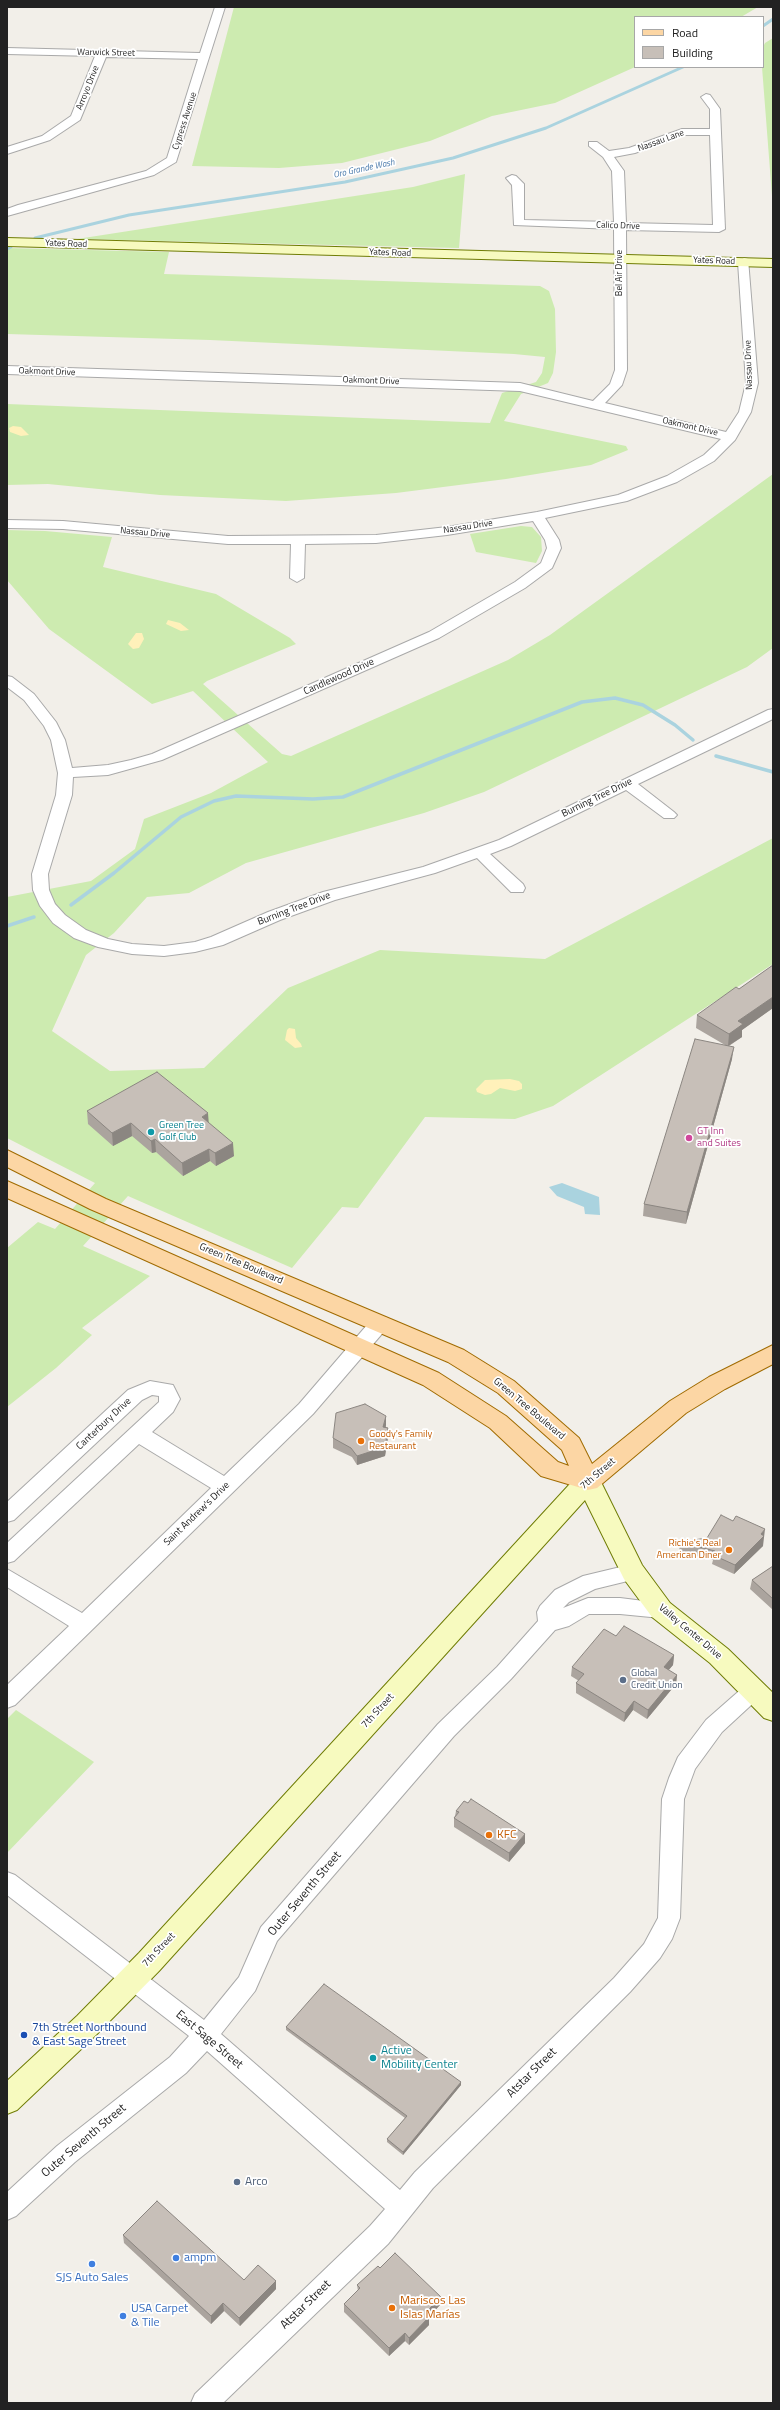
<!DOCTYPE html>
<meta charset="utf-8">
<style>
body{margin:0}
#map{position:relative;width:780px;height:2410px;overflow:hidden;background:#f2efe9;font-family:"Titillium Web",sans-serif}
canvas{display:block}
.frame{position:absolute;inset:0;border:8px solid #222;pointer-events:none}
.legend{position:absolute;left:634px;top:16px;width:130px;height:52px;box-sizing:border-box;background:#fff;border:1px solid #a7a7a7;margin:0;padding:5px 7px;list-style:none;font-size:12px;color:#222}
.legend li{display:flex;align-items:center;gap:8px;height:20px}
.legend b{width:20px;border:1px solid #a7a7a7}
</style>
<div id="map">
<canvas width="780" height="2410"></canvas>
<div class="frame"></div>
<ul class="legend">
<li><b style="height:5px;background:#fcd6a4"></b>Road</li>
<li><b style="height:11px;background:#c7bfb8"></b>Building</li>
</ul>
</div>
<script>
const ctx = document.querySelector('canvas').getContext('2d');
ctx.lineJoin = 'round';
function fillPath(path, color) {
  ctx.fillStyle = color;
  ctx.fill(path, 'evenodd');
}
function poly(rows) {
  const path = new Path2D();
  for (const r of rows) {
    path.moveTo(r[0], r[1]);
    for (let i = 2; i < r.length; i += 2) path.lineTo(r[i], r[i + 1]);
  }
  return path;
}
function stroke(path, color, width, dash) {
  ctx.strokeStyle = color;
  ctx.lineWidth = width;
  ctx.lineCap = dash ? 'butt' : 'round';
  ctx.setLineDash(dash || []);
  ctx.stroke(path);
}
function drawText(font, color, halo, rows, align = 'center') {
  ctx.font = font + ' "Titillium Web",sans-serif';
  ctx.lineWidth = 3.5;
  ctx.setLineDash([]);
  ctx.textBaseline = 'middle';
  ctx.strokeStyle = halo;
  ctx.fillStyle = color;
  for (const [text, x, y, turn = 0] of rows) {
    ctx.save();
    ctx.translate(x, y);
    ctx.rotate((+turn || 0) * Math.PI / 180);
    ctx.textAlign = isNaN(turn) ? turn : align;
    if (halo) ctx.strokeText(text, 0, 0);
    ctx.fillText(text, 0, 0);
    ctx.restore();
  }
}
fillPath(poly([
 [234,7,758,7,741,17,635,17,635,67,555,103,492,116,430,141,342,163,279,168,192,166],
 [773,38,773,209,762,67,763,47,765,43],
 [465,174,459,248,77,239,413,187],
 [7,248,169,252,164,274,540,286,549,291,555,309,556,352,553,373,548,383,521,394,504,421,626,446,628,450,591,465,506,479,396,493,286,501,160,495,48,484,7,485,7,404,490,423,502,393,536,382,542,373,545,357,514,354,210,340,7,334],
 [773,474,773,648,747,667,484,792,424,813,246,863,189,893,147,897,114,933,86,955,52,1031,110,1071,204,1068,288,988,380,950,545,959,773,838,773,964,553,1106,515,1119,425,1117,358,1208,342,1207,292,1268,128,1196,83,1246,150,1276,82,1328,92,1335,56,1368,7,1407,7,1248,38,1222,55,1229,95,1183,7,1138,7,897,91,881,135,849,144,819,211,793,268,762,193,691,152,704,49,629,7,580,7,530,45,531,112,537,103,567,216,594,290,638,296,644,207,681,203,684,282,754,291,756,508,660,550,635],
 [521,526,532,527,541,537,542,551,536,563,476,552,470,534],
 [16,1710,94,1762,7,1853,7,1719]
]), '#cdebb0');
fillPath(poly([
 [13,426,21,427,29,435,21,436,10,432,9,428],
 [168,620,180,623,189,630,181,631,166,624],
 [136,633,142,633,144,639,139,648,133,649,128,644],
 [289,1028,295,1029,296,1038,301,1044,302,1047,295,1048,285,1040,287,1030],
 [510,1079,519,1081,522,1084,522,1089,515,1091,500,1088,491,1094,485,1095,477,1092,476,1089,485,1080]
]), '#fff1ba');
fillPath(poly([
 [562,1183,599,1197,600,1215,585,1214,584,1207,557,1196,549,1187]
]), '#aad3df');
stroke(poly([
 [763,26,773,19],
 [35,238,129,215,345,182,453,158,546,128,683,67],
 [7,249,11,247]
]), '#aad3df', 3);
stroke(poly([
 [716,756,773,772],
 [71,905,114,873,181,817,214,801,236,796,313,799,343,797,582,702,615,698,643,705,675,725,693,740],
 [7,926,34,917]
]), '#aad3df', 3.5);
const street = poly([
 [215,7,225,7,176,162,154,175,7,216,7,209,18,205,146,171,167,158,198,59,106,57,80,120,50,140,7,154,7,147,42,136,71,116,95,56,7,54,7,48,200,53,215,7],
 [706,94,710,95,720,109,725,229,719,232,626,230,627,370,622,385,605,403,726,432,739,412,746,383,738,262,744,258,748,259,758,383,751,412,735,440,714,461,677,482,627,501,545,518,559,540,561,548,552,568,525,588,439,638,162,760,108,775,73,777,72,795,48,874,49,890,55,904,65,915,86,930,108,939,132,944,164,946,195,942,211,937,268,912,323,892,423,867,499,840,768,710,773,709,773,719,638,784,674,812,677,815,674,818,664,818,626,790,511,846,490,854,523,884,525,888,523,892,511,892,477,858,435,873,335,900,280,920,223,945,195,952,164,956,132,954,98,947,74,938,53,923,40,906,33,890,32,874,56,795,58,773,51,740,44,726,24,700,7,687,7,676,12,677,34,694,56,722,65,740,72,768,108,765,131,760,152,754,429,632,515,582,541,563,547,548,545,540,533,521,447,535,376,543,305,544,304,578,297,582,290,578,291,544,228,544,63,529,7,528,7,520,63,521,228,536,376,535,447,527,537,512,618,495,667,476,704,455,721,439,520,391,7,374,7,366,520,383,593,401,610,384,615,370,614,229,514,225,512,185,506,178,512,175,516,176,524,184,524,220,614,222,612,171,603,157,589,146,589,142,597,142,609,151,629,148,682,129,710,129,710,109,701,97,706,94],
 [683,135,710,135,713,225,626,223,624,171,614,157,635,153,683,135],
 [380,1316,387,1318,389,1323,387,1328,313,1414,15,1705,7,1708,7,1685,69,1626,7,1587,7,1569,82,1613,211,1488,139,1444,14,1561,7,1563,7,1543,159,1402,159,1396,152,1395,142,1400,14,1520,7,1522,7,1502,128,1390,150,1381,173,1385,180,1399,173,1412,152,1432,224,1476,299,1404,373,1318,380,1316],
 [633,1564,640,1566,643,1572,640,1578,595,1589,569,1602,563,1608,588,1598,620,1598,668,1604,671,1610,668,1616,661,1618,620,1614,589,1614,569,1626,555,1630,511,1679,454,1736,277,1941,255,1991,221,2034,400,2190,415,2172,614,1978,644,1944,658,1918,662,1799,669,1778,678,1757,706,1720,747,1684,754,1681,761,1684,765,1690,761,1696,722,1732,695,1769,684,1799,680,1918,672,1939,660,1958,630,1992,433,2188,388,2244,223,2403,191,2403,195,2394,370,2226,385,2209,207,2051,186,2073,75,2162,16,2216,7,2220,7,2192,57,2146,170,2057,189,2036,7,1895,7,1872,15,1875,204,2020,239,1977,261,1927,438,1724,497,1667,538,1621,537,1612,540,1606,555,1590,583,1576,633,1564]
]);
const secondary = poly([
 [7,238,773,259,773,267,7,246,7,238],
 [588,1472,597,1474,642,1565,670,1603,728,1649,773,1693,773,1721,764,1718,710,1663,652,1617,624,1579,585,1500,159,1971,97,2034,17,2110,7,2114,7,2081,77,2016,139,1953,579,1474,588,1472]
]);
const primary = poly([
 [7,1150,106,1199,464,1350,514,1381,579,1438,592,1464,670,1401,709,1377,773,1345,773,1364,725,1389,686,1413,597,1488,588,1490,541,1476,490,1428,423,1385,7,1198,7,1181,439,1373,506,1416,558,1462,569,1466,562,1450,498,1393,448,1362,90,1209,7,1167,7,1150]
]);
stroke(street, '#a9a9a9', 2);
stroke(secondary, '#707d05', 2);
stroke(primary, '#a06b00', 2);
fillPath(street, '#fff');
fillPath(secondary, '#f7fabf');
fillPath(primary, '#fcd6a4');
fillPath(poly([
 [773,965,773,1008,742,1030,742,1037,729,1046,732,1059,686,1224,643,1216,644,1204,725,1045,696,1028,697,1015,739,989],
 [87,1111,209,1123,234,1156,216,1166,210,1161,183,1176,156,1152,152,1153,132,1136,113,1146,88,1124],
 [386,1416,386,1427,388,1428,388,1437,385,1456,357,1465,352,1457,333,1448,333,1438],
 [763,1536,763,1546,734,1574,712,1564,713,1560,679,1552,680,1542],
 [773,1566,773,1610,750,1589,752,1580],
 [616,1636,674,1655,673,1665,668,1670,677,1675,676,1684,647,1719,633,1710,624,1722,576,1693,576,1683,579,1681,571,1676,572,1667],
 [468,1803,525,1843,509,1862,454,1827,454,1818,455,1816,456,1811],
 [286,2027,461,2085,403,2155,387,2142,387,2139,405,2118,286,2030],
 [123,2235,244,2280,276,2281,276,2289,240,2326,224,2311,211,2324,124,2243],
 [380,2268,440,2305,429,2317,429,2325,409,2345,405,2341,389,2356,344,2312,344,2304,358,2291,357,2285]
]), '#aba49e');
fillPath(poly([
 [773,997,773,1008,742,1030,742,1037,728,1046,729,1034,738,1021],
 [734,1047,732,1059,686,1224,687,1212],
 [208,1113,209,1126,202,1117],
 [131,1123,132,1136,113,1146,112,1133],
 [155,1139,156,1152,152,1153,151,1141],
 [233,1143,234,1156,216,1166,215,1153],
 [209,1149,210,1161,183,1176,182,1163],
 [386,1416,386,1425,383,1437,383,1427],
 [388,1428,388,1437,385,1456,357,1465,357,1456],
 [765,1529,763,1546,734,1574,735,1565],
 [674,1655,673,1665,663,1677,664,1667],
 [677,1675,676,1684,647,1719,648,1710],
 [634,1701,633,1710,624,1722,625,1713],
 [525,1834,525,1843,509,1862,509,1853],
 [461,2082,461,2085,403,2155,403,2152],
 [276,2281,276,2289,240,2326,239,2318],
 [441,2297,440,2305,425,2321,425,2313],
 [223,2303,224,2311,211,2324,211,2316],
 [429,2317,429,2325,409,2345,409,2338],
 [405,2333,405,2341,389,2356,389,2348]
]), '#8b8681');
const building = poly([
 [773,965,773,997,738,1021,743,1024,729,1034,697,1015,736,987,739,989,773,965],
 [695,1039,734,1047,687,1212,644,1204,695,1039],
 [157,1072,208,1113,202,1117,233,1143,215,1153,209,1149,182,1163,155,1139,151,1141,131,1123,112,1133,87,1111,157,1072],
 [365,1404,386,1416,383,1427,388,1428,385,1447,357,1456,351,1448,333,1438,336,1413,365,1404],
 [721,1515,733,1521,736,1516,765,1529,761,1534,764,1536,735,1565,713,1555,715,1551,680,1542,707,1538,721,1515],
 [773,1566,773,1599,752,1580,773,1566],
 [624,1626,674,1655,664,1667,677,1675,648,1710,634,1701,625,1713,576,1683,584,1674,572,1667,604,1629,616,1636,624,1626],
 [471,1799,525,1834,509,1853,454,1818,459,1812,456,1811,464,1801,468,1803,471,1799],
 [324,1984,461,2082,403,2152,387,2139,407,2116,286,2027,324,1984],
 [157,2201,244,2280,258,2265,276,2281,239,2318,223,2303,211,2316,123,2235,157,2201],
 [395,2253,441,2297,425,2313,429,2317,409,2338,405,2333,389,2348,344,2304,360,2288,357,2285,378,2266,380,2268,395,2253]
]);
fillPath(building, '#c7bfb8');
stroke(building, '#8b8681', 1);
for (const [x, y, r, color] of [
 [151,1132,4,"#0f9aa8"],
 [689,1138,4,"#d1479c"],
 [361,1441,4,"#e8710a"],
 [729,1550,4,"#e8710a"],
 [623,1680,4,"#5c6f8a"],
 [489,1835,4,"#e8710a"],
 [24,2035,4,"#1a4fb4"],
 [373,2058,4,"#0f9aa8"],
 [237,2182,4,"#5c6f8a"],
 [176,2258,4,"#3f7fe0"],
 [92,2264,4,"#3f7fe0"],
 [392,2308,4,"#e8710a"],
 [123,2316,4,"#3f7fe0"]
]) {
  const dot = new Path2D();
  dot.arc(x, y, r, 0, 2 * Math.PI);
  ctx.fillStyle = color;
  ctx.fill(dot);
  stroke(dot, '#fff', 1.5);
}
drawText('9px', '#222', '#fff', [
 ["Warwick Street",106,53,1],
 ["Arroyo Drive",88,88,-68],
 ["Cypress Avenue",185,121,-72],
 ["Nassau Lane",661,141,-20],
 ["Calico Drive",618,226,2],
 ["Yates Road",66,244,2],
 ["Yates Road",390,253,2],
 ["Yates Road",714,261,2],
 ["Bel Air Drive",620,273,-90],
 ["Nassau Drive",749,365,-92],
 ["Oakmont Drive",47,372,2],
 ["Oakmont Drive",371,381,2],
 ["Oakmont Drive",690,427,13],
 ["Nassau Drive",468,527,-9],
 ["Nassau Drive",145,533,5]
]);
drawText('italic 9px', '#4a7aab', '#fff', [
 ["Oro Grande Wash",364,169,-12]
]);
drawText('10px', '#222', '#fff', [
 ["Candlewood Drive",339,677,-24],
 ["Burning Tree Drive",597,798,-26],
 ["Burning Tree Drive",294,909,-21],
 ["Green Tree Boulevard",241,1264,23],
 ["Green Tree Boulevard",529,1409,40],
 ["Canterbury Drive",104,1424,-43],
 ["7th Street",598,1474,-41],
 ["Saint Andrew's Drive",197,1514,-44],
 ["Valley Center Drive",690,1632,40],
 ["7th Street",378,1711,-48],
 ["7th Street",159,1950,-47]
]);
drawText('10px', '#0d838f', '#fff', [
 ["Green Tree",159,1126],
 ["Golf Club",159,1138]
], 'left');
drawText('10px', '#b23c85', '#fff', [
 ["GT Inn",697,1132],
 ["and Suites",697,1144]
], 'left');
drawText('10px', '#c56008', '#fff', [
 ["Goody's Family",369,1435],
 ["Restaurant",369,1447],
 ["Richie's Real",721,1544,"right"],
 ["American Diner",721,1556,"right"]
], 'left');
drawText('10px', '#4e5e75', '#fff', [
 ["Global",631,1674],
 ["Credit Union",631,1686]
], 'left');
drawText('12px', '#c56008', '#fff', [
 ["KFC",497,1835],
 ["Mariscos Las",400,2301],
 ["Islas Marías",400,2315]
], 'left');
drawText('12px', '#222', '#fff', [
 ["Outer Seventh Street",305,1894,-50],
 ["East Sage Street",209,2040,40],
 ["Atstar Street",532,2073,-45],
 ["Outer Seventh Street",84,2141,-40],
 ["Atstar Street",306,2305,-44]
]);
drawText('12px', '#164399', '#fff', [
 ["7th Street Northbound",32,2028],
 ["& East Sage Street",32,2042]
], 'left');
drawText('12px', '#0d838f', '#fff', [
 ["Active",381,2051],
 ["Mobility Center",381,2065]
], 'left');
drawText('12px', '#4e5e75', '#fff', [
 ["Arco",245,2182]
], 'left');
drawText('12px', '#366cbe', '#fff', [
 ["ampm",184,2258],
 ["SJS Auto Sales",92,2278,"center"],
 ["USA Carpet",131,2309],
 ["& Tile",131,2323]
], 'left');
</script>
